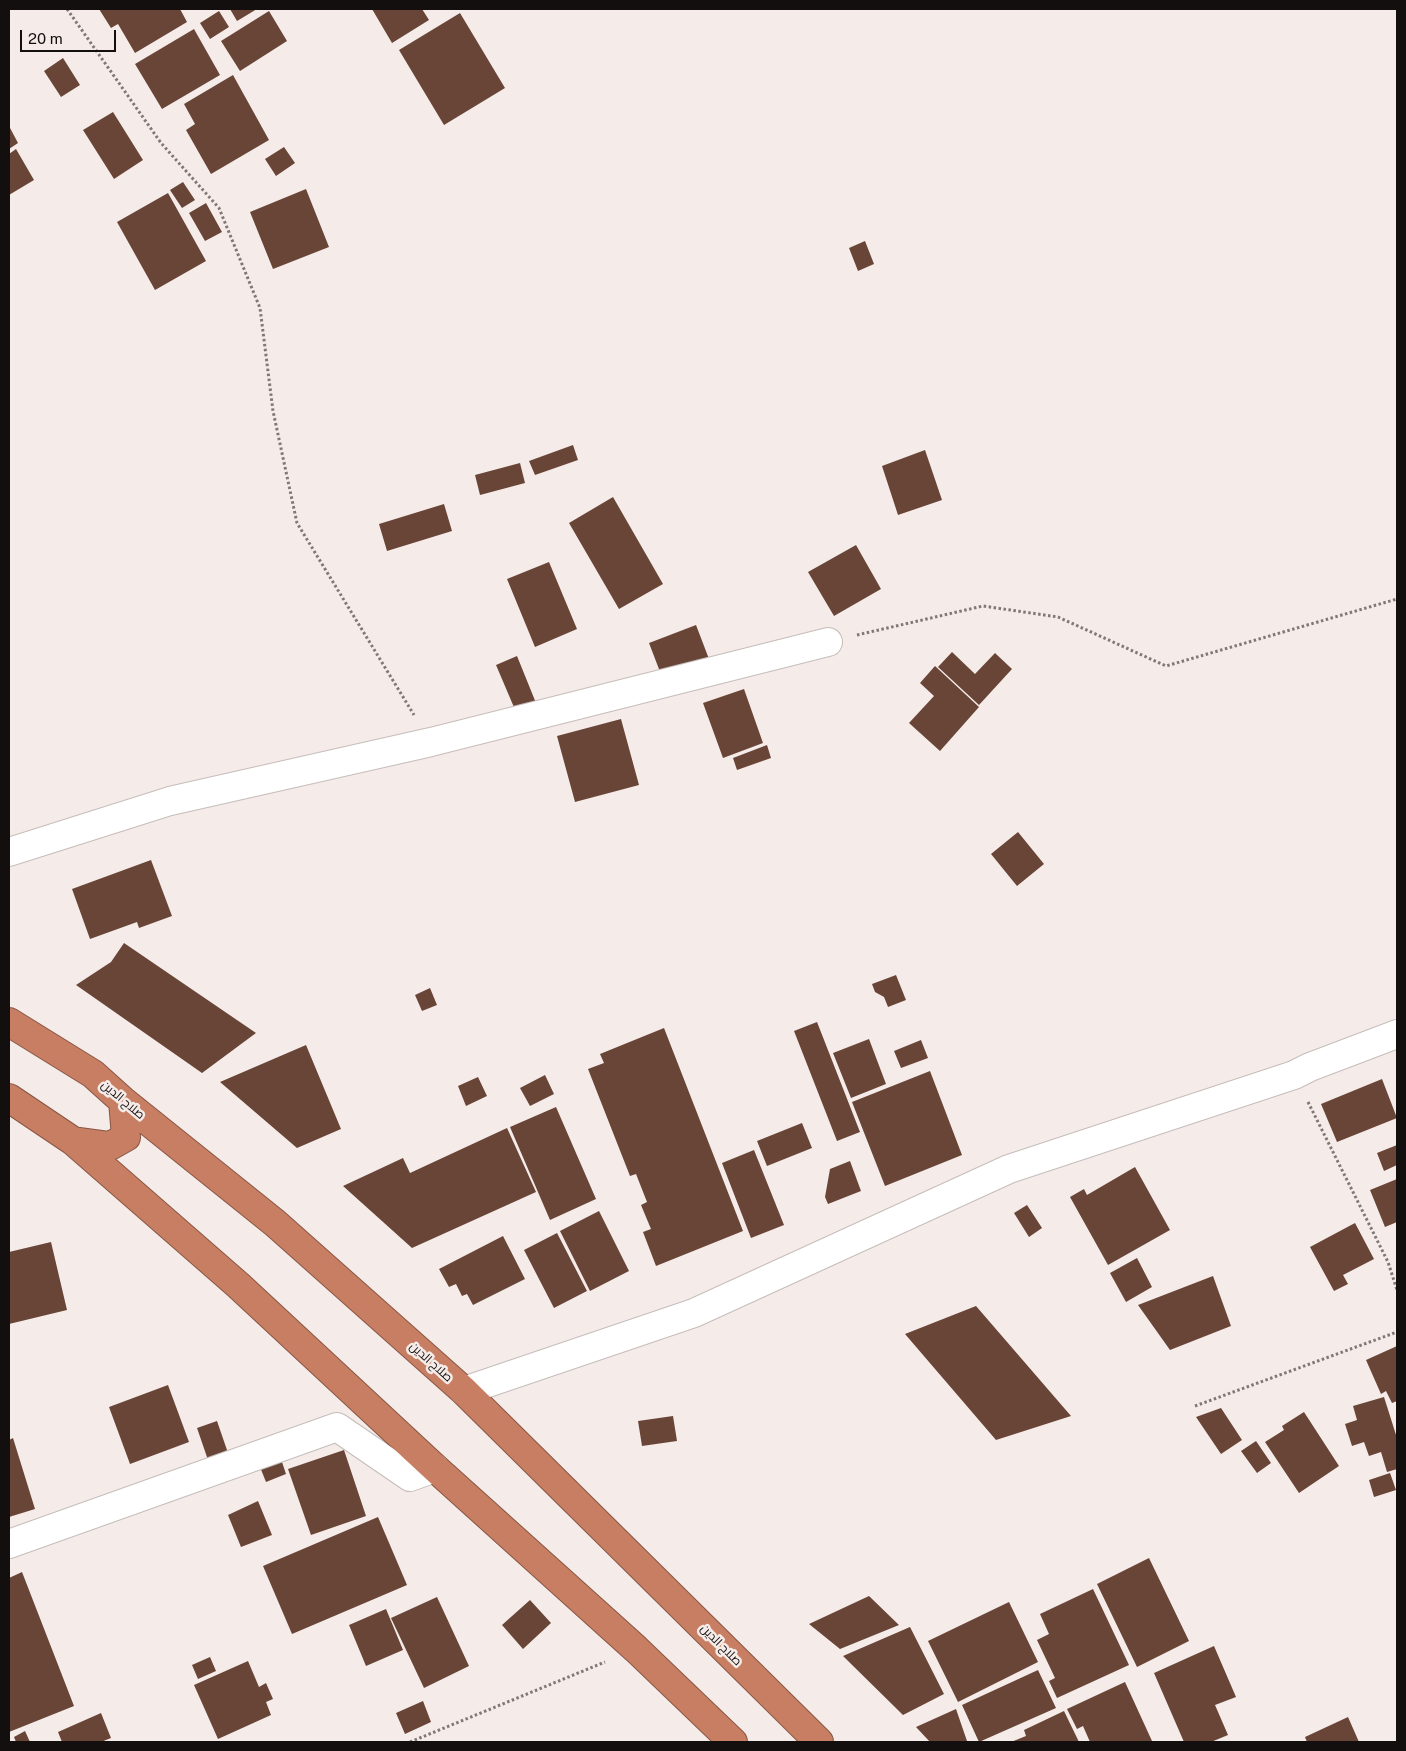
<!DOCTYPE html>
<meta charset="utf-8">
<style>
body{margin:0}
#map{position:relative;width:1406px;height:1751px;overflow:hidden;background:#f5ebe8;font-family:"Public Sans",sans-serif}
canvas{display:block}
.frame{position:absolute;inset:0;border:10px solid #120f0e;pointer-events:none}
.scale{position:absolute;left:20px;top:30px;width:96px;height:22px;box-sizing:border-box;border:2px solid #120f0e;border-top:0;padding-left:6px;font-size:15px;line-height:18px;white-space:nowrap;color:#120f0e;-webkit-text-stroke:4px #f5ebe8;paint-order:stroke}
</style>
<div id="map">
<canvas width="1406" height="1751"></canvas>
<div class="frame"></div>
<div class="scale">20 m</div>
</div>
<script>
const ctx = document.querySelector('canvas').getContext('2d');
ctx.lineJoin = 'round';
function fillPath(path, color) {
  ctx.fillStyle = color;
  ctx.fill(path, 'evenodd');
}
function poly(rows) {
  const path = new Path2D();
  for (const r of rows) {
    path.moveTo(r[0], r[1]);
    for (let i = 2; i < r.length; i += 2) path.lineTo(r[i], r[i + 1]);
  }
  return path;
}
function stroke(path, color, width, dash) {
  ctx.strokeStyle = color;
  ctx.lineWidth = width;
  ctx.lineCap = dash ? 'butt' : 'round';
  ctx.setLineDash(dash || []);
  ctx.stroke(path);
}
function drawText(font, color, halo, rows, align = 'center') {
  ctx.font = font + ' "Public Sans",Cairo,sans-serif';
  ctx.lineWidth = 5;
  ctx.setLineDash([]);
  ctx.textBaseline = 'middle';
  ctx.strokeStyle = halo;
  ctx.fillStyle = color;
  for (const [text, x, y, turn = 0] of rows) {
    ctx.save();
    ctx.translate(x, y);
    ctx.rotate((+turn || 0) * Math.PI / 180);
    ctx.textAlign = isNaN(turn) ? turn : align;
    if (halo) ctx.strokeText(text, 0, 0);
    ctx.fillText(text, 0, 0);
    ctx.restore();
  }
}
fillPath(poly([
 [99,9,180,9,187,22,135,53,118,24,111,28],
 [230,9,257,9,237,21],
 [372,9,422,9,429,20,392,43],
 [219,11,229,27,210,39,200,23],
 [269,11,287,41,240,71,221,41],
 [460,13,505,88,444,125,399,50],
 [194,29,220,75,162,109,135,64],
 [63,58,80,85,61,97,44,71],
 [233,75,269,140,211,174,186,130,195,124,184,104],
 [113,112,143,160,114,179,83,130],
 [9,126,18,143,9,149],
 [284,147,295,163,276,176,265,159],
 [16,149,34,180,9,195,9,154],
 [183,182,195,200,182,208,170,190],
 [306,189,329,247,273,269,250,212],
 [168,193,206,261,155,290,117,222],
 [206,203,222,232,205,241,189,213],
 [865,241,874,264,858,271,849,248],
 [573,445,578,460,535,475,529,461],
 [925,450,942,500,898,515,882,466],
 [520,463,525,483,480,495,475,475],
 [613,497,663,584,619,609,569,523],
 [444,504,452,531,387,551,379,524],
 [856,545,881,589,834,616,808,572],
 [549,562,577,629,535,647,507,579],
 [696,625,709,659,662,677,649,643],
 [952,652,975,674,995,653,1012,669,979,705,938,667],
 [517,656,536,703,516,712,496,665],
 [935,666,979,707,940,751,909,723,934,696,920,683],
 [744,689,763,743,723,758,703,703],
 [621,719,639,785,575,802,557,736],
 [767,745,771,758,737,770,733,758],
 [1018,832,1044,864,1017,886,991,854],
 [151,860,172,916,139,928,137,922,90,939,72,889],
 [124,943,256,1033,202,1073,76,985,111,962],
 [896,975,906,1000,888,1007,884,997,875,992,872,984],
 [430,988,437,1005,422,1011,415,995],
 [817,1022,860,1132,837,1141,794,1031],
 [664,1028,743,1231,656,1266,643,1232,651,1229,641,1205,647,1202,636,1174,630,1176,588,1069,604,1063,600,1054],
 [869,1039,886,1084,851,1098,833,1053],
 [921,1040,928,1058,901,1068,894,1051],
 [306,1045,341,1129,297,1148,220,1082],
 [930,1071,962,1155,885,1186,852,1102],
 [545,1075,554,1094,530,1106,520,1088],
 [478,1077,487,1096,466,1106,458,1086],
 [1382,1079,1397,1118,1337,1142,1321,1104],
 [556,1107,596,1199,550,1220,510,1127],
 [802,1123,812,1148,767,1166,757,1141],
 [507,1128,536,1192,412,1248,343,1186,403,1158,410,1173],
 [1397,1145,1397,1165,1384,1171,1377,1153],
 [754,1150,784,1225,751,1238,722,1163],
 [850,1161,861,1191,828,1204,825,1197,830,1169],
 [1135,1167,1170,1230,1108,1265,1070,1197,1084,1189,1087,1195],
 [1397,1179,1397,1222,1385,1227,1370,1190],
 [1027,1205,1042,1228,1029,1237,1014,1213],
 [599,1211,629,1271,590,1291,560,1231],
 [1355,1223,1374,1259,1343,1275,1348,1284,1334,1291,1310,1247],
 [557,1233,587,1291,554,1308,524,1250],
 [503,1236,525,1279,473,1305,467,1294,462,1296,456,1284,449,1287,439,1269],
 [51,1242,67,1310,9,1324,9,1252],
 [1137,1258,1152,1287,1126,1302,1110,1273],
 [1213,1276,1231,1326,1170,1350,1138,1305],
 [976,1306,1071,1416,996,1440,905,1334],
 [1397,1346,1397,1401,1392,1403,1386,1391,1381,1394,1366,1360],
 [168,1385,189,1442,130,1464,109,1407],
 [1384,1397,1397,1438,1397,1469,1387,1472,1381,1452,1369,1456,1364,1442,1352,1446,1345,1424,1357,1420,1353,1406],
 [1221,1408,1242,1440,1221,1454,1196,1417],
 [1304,1412,1339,1466,1299,1493,1265,1442,1284,1430,1282,1426],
 [673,1416,677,1441,642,1446,638,1421],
 [217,1421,228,1453,208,1460,197,1428],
 [13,1438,35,1509,9,1517,9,1440],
 [1256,1441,1271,1463,1257,1473,1241,1451],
 [344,1450,366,1516,311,1535,288,1469],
 [281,1459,286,1474,266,1482,260,1467],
 [1390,1473,1396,1490,1374,1497,1369,1480],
 [258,1501,272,1535,241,1547,228,1515],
 [378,1517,407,1585,292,1634,263,1566],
 [1149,1558,1189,1641,1137,1667,1097,1584],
 [22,1572,74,1706,9,1732,9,1578],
 [1093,1589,1129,1665,1057,1698,1049,1681,1055,1678,1037,1640,1049,1634,1040,1614],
 [869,1596,899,1625,840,1649,809,1624],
 [437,1597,469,1666,424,1688,391,1618],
 [530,1600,551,1623,523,1649,502,1625],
 [1009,1602,1038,1662,958,1702,928,1641],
 [386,1609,403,1650,366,1666,349,1625],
 [910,1627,944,1694,903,1715,843,1656],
 [1214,1646,1236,1697,1215,1705,1228,1735,1211,1742,1184,1742,1154,1673],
 [210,1657,216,1671,198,1679,192,1665],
 [248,1661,259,1687,266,1683,273,1699,266,1702,271,1715,218,1739,194,1685],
 [1038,1670,1056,1708,979,1742,962,1705],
 [1125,1682,1152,1741,1090,1742,1083,1726,1077,1729,1067,1709],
 [423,1701,431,1722,405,1734,396,1713],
 [956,1709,967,1741,964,1742,930,1742,916,1727],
 [1064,1711,1079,1742,1011,1742,1026,1736,1024,1730],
 [101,1713,111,1738,101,1742,62,1742,58,1732],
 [1348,1717,1359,1742,1307,1742,1305,1737],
 [25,1731,30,1742,16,1742,14,1737]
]), '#694538');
const minor = poly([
 [9,852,170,801,431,742,828,642],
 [464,1391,694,1313,1009,1169,1294,1075,1310,1067,1397,1034],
 [9,1544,337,1427,410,1477,435,1468]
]);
const highway = poly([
 [9,1022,93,1074,123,1101,275,1223,464,1391,819,1742],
 [9,1098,73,1141,238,1285,435,1468,636,1649,733,1742],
 [73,1141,110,1146,126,1137,123,1101]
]);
stroke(minor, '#c6bdba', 30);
stroke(highway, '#885745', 30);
stroke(poly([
 [67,9,161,143,219,208,260,308,273,411,297,523,414,715],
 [857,635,983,606,1058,617,1166,666,1397,599],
 [1308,1102,1388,1262,1397,1290],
 [1195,1406,1397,1332],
 [410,1742,605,1662]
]), '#7f7876', 3, [2.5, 2.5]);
stroke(minor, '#fff', 28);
stroke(highway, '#c87e62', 28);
drawText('12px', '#120f0e', '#f5ebe8', [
 ["صلاح الدين",123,1100,40],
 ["صلاح الدين",431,1362,42],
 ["صلاح الدين",721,1645,45]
]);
</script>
